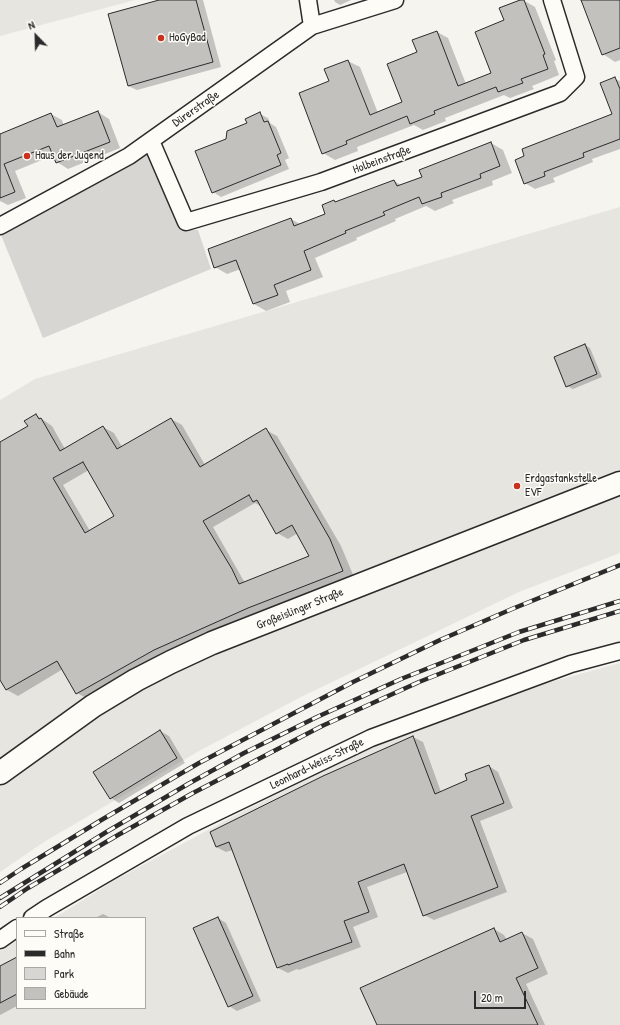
<!DOCTYPE html>
<meta charset="utf-8">
<style>
body{margin:0}
#map{position:relative;width:620px;height:1025px;overflow:hidden;background:#f5f4ef;font-family:"Patrick Hand",sans-serif}
canvas{display:block}
.legend{position:absolute;left:16px;top:917px;width:130px;height:92px;box-sizing:border-box;background:#fdfcf7;border:1px solid #a9a8a5;margin:0;padding:5px 7px;list-style:none;font-size:12px;color:#2b2b2b}
.legend li{display:flex;align-items:center;gap:8px;height:20px}
.legend b{width:20px;border:1px solid #a9a8a5}
.north{position:absolute;left:16px;top:16px;width:40px;height:40px;-webkit-text-stroke:3px #fdfcf7;paint-order:stroke;rotate:337deg;font-size:11px;font-weight:700;line-height:16px;text-align:center;color:#2b2b2b}
.north::after{content:'';display:block;margin:auto;width:14px;height:18px;background:#2b2b2b;clip-path:polygon(50% 0,100% 100%,50% 72%,0 100%)}
.scale{position:absolute;left:474px;top:991px;width:52px;height:18px;box-sizing:border-box;border:2px solid #2b2b2b;border-top:0;padding-left:5px;font-size:12px;line-height:14px;white-space:nowrap;color:#2b2b2b;-webkit-text-stroke:3px #fdfcf7;paint-order:stroke}
</style>
<div id="map">
<canvas width="620" height="1025"></canvas>
<ul class="legend">
<li><b style="height:5px;background:#fdfcf7"></b>Straße</li>
<li><b style="height:5px;background:#2b2b2b"></b>Bahn</li>
<li><b style="height:11px;background:#d7d6d2"></b>Park</li>
<li><b style="height:11px;background:#c2c1be"></b>Gebäude</li>
</ul>
<div class="north">N</div>
<div class="scale">20 m</div>
</div>
<script>
const ctx = document.querySelector('canvas').getContext('2d');
ctx.lineJoin = 'round';
function fillPath(path, color) {
  ctx.fillStyle = color;
  ctx.fill(path, 'evenodd');
}
function poly(rows) {
  const path = new Path2D();
  for (const r of rows) {
    path.moveTo(r[0], r[1]);
    for (let i = 2; i < r.length; i += 2) path.lineTo(r[i], r[i + 1]);
  }
  return path;
}
function stroke(path, color, width, dash) {
  ctx.strokeStyle = color;
  ctx.lineWidth = width;
  ctx.lineCap = dash ? 'butt' : 'round';
  ctx.setLineDash(dash || []);
  ctx.stroke(path);
}
function drawText(font, color, halo, rows, align = 'center') {
  ctx.font = font + ' "Patrick Hand",sans-serif';
  ctx.lineWidth = 3;
  ctx.setLineDash([]);
  ctx.textBaseline = 'middle';
  ctx.strokeStyle = halo;
  ctx.fillStyle = color;
  for (const [text, x, y, turn = 0] of rows) {
    ctx.save();
    ctx.translate(x, y);
    ctx.rotate((+turn || 0) * Math.PI / 180);
    ctx.textAlign = isNaN(turn) ? turn : align;
    if (halo) ctx.strokeText(text, 0, 0);
    ctx.fillText(text, 0, 0);
    ctx.restore();
  }
}
fillPath(poly([
 [0,0,135,0,0,36],
 [620,207,620,553,519,592,301,697,199,751,44,842,0,872,0,400,35,379],
 [620,663,620,1025,0,1025,0,951,17,941,17,1008,145,1008,145,918,54,918,117,879,236,815,380,743,532,687]
]), '#e6e5e0');
fillPath(poly([
 [149,152,180,230,198,230,211,269,43,338,1,235,134,164]
]), '#d7d6d2');
fillPath(poly([
 [162,0,203,0,221,67,137,90,128,86],
 [334,0,351,0,340,5,335,2],
 [523,0,535,7,556,60,554,61,559,75,532,86,534,89,510,98,504,95,445,118,446,121,423,130,414,125,357,147,358,151,335,160,323,153,330,82,348,61,360,67,378,113,403,103,418,53,437,32,448,38,466,84,492,74,505,21],
 [582,0,620,0,620,60,615,62,603,54],
 [615,79,620,81,620,149,592,159,593,162,553,178,555,182,535,189,525,183,613,115],
 [98,112,109,119,120,148,68,169,57,162,54,155,15,171,26,198,8,205,0,201,0,135,51,114,62,120,64,126],
 [260,114,268,118,270,123,276,127,289,158,285,160,289,169,221,197,213,192,227,139,248,124],
 [491,143,503,150,512,173,492,181,493,185,452,200,454,203,435,211,426,206,395,219,396,221,356,238,357,240,315,258,323,277,286,291,290,302,266,311,254,304,241,269,227,274,215,267,291,219,300,224,326,214,336,203,394,181,401,185,423,177],
 [585,345,590,348,602,377,573,389,567,386],
 [36,415,52,426,65,449,103,427,114,433,122,447,171,419,182,425,205,465,266,430,277,436,341,546,354,577,88,699,77,693,63,669,18,696,7,690,0,678,0,443,29,427],
 [89,470,115,517,90,531,63,485],
 [255,503,262,507,277,533,288,539,298,533,311,557,245,583,213,527],
 [160,731,169,736,185,763,119,803,111,798,94,772],
 [413,737,423,742,441,792,468,781,489,766,498,772,513,808,480,821,507,892,434,920,424,915,407,872,367,887,378,917,353,927,361,947,299,970,297,969,288,973,278,968,233,850,226,852,216,847],
 [103,914,111,918,95,918],
 [218,918,226,923,261,1001,237,1011,229,1006],
 [494,929,504,935,507,940,522,933,533,939,548,974,526,984,545,1025,378,1025],
 [17,958,17,1006,0,1015,0,967]
]), '#0003');
const building = poly([
 [159,0,196,0,213,62,128,86,108,14,159,0],
 [520,0,524,0,545,54,543,55,548,69,521,79,523,83,498,92,496,87,434,111,435,114,410,124,407,116,346,141,347,144,322,154,299,93,329,81,324,69,348,60,370,115,402,102,387,64,417,52,412,40,437,31,458,86,491,73,475,32,504,20,499,8,520,0],
 [581,0,620,0,620,48,602,55,581,0],
 [615,77,620,89,620,139,583,153,584,157,544,172,545,176,524,184,515,160,524,156,522,149,612,114,600,83,615,77],
 [98,111,110,142,56,163,49,146,4,164,15,192,0,198,0,134,51,113,57,127,98,111],
 [260,112,264,122,268,121,281,153,277,155,281,165,212,193,195,151,226,139,227,131,247,123,245,119,260,112],
 [491,142,500,166,480,174,481,178,441,193,442,197,422,204,419,197,383,212,385,215,345,231,346,233,304,251,311,270,274,285,278,295,253,304,236,260,214,268,208,249,291,218,294,226,325,214,322,205,334,200,335,202,394,180,397,186,422,177,419,170,491,142],
 [585,344,597,374,566,387,554,357,585,344],
 [36,414,39,419,41,418,60,451,103,426,117,449,171,418,200,467,266,428,330,539,343,571,248,608,154,650,76,694,57,661,6,690,0,680,0,442,28,426,24,421,36,414],
 [83,462,114,516,85,533,53,478,83,462],
 [249,495,253,502,257,500,276,534,292,525,309,556,239,584,232,569,203,521,249,495],
 [160,730,177,758,110,799,93,772,160,730],
 [413,736,435,794,467,780,465,774,489,765,504,803,471,816,498,887,423,916,404,864,358,882,369,912,344,921,352,942,288,965,288,964,277,968,229,842,216,847,210,832,323,776,413,736],
 [218,917,253,996,228,1007,193,928,218,917],
 [494,928,500,942,522,932,538,968,516,978,538,1025,377,1025,360,988,494,928],
 [17,957,17,994,0,1003,0,966,17,957]
]);
fillPath(building, '#c2c1be');
stroke(building, '#2b2b2b', 1);
const street = poly([
 [308,0,312,26],
 [151,141,186,222,321,182,560,93,576,77,552,0],
 [0,226,129,156,312,26,395,0],
 [32,918,47,908,188,826,371,738,571,664,620,651],
 [0,940,17,928]
]);
const secondary = poly([
 [0,773,93,706,136,680,171,662,212,643,620,483]
]);
stroke(street, '#2b2b2b', 19);
stroke(secondary, '#2b2b2b', 25);
stroke(street, '#fdfcf7', 16);
stroke(secondary, '#fdfcf7', 22);
const rail = poly([
 [0,883,21,869,103,819,199,763,353,682,440,640,512,609,620,565],
 [0,898,108,831,188,784,244,753,317,717,401,679,519,632,620,601],
 [0,907,28,888,118,835,193,793,322,726,419,682,524,640,620,611]
]);
stroke(rail, '#2b2b2b', 4.5);
stroke(rail, '#fdfcf7', 3, [9]);
for (const [x, y, r, color] of [
 [161,38,4,"#c8321e"],
 [27,156,4,"#c8321e"],
 [517,486,4,"#c8321e"]
]) {
  const dot = new Path2D();
  dot.arc(x, y, r, 0, 2 * Math.PI);
  ctx.fillStyle = color;
  ctx.fill(dot);
  stroke(dot, '#fdfcf7', 1.5);
}
drawText('12px', '#2b2b2b', '#fdfcf7', [
 ["HoGyBad",169,38],
 ["Haus der Jugend",35,156],
 ["Erdgastankstelle",525,479],
 ["EVF",525,493]
], 'left');
drawText('12px', '#2b2b2b', '#fdfcf7', [
 ["Dürerstraße",196,109,-35],
 ["Holbeinstraße",382,160,-20],
 ["Großeislinger Straße",300,609,-22],
 ["Leonhard-Weiss-Straße",317,764,-26]
]);
</script>
